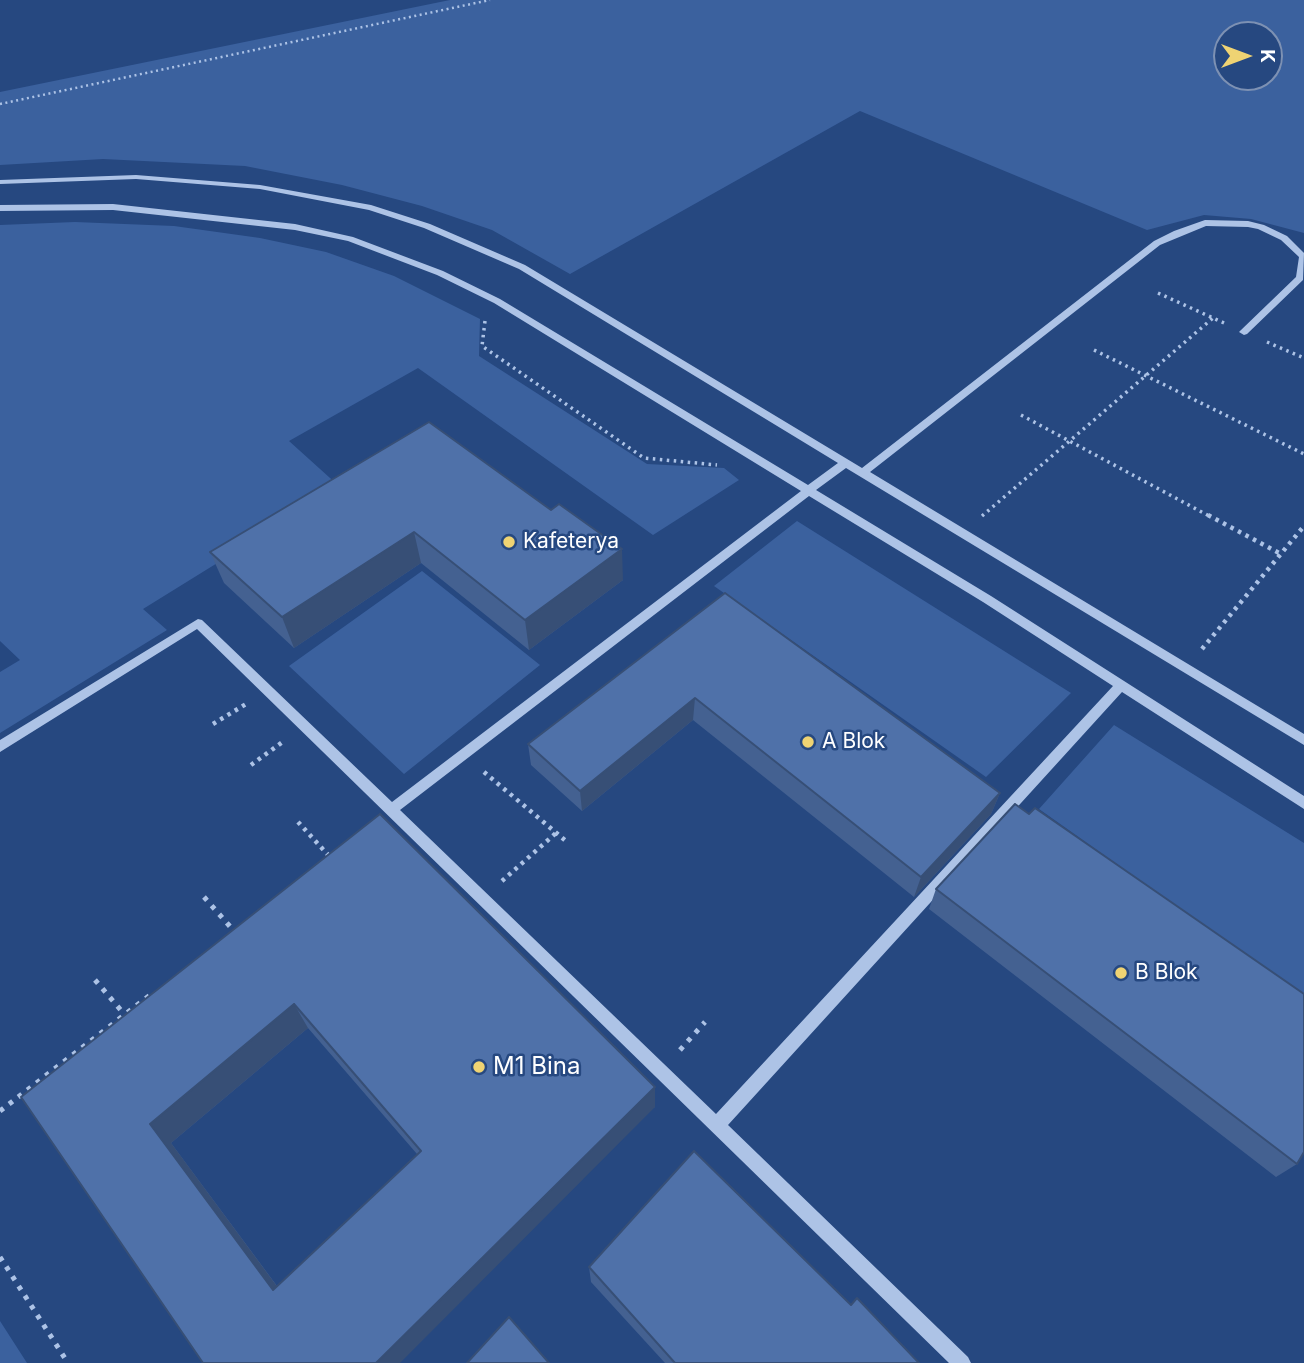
<!DOCTYPE html>
<style>
body{margin:0}
#map{position:relative;width:1304px;height:1363px;overflow:hidden;background:#264880;font-family:Inter,sans-serif}
canvas{display:block}
.north{position:absolute;left:1213px;top:21px;width:70px;height:70px;box-sizing:border-box;background:#264880;border:2px solid #7d91b3;border-radius:50%;rotate:90deg;font-size:19px;font-weight:700;line-height:28px;text-align:center;color:#fff}
.north::after{content:'';display:block;margin:auto;width:24px;height:32px;background:#efd373;clip-path:polygon(50% 0,100% 100%,50% 72%,0 100%)}
</style>
<div id="map">
<canvas width="1304" height="1363"></canvas>
<div class="north">K</div>
</div>
<script>
const ctx = document.querySelector('canvas').getContext('2d');
ctx.lineJoin = 'round';
function fillPath(path, color) {
  ctx.fillStyle = color;
  ctx.fill(path, 'evenodd');
}
function poly(rows) {
  const path = new Path2D();
  for (const r of rows) {
    path.moveTo(r[0], r[1]);
    for (let i = 2; i < r.length; i += 2) path.lineTo(r[i], r[i + 1]);
  }
  return path;
}
function stroke(path, color, width, dash) {
  ctx.strokeStyle = color;
  ctx.lineWidth = width;
  ctx.lineCap = dash ? 'butt' : 'round';
  ctx.setLineDash(dash || []);
  ctx.stroke(path);
}
function drawText(font, color, halo, rows, align = 'center') {
  ctx.font = font + ' Inter,sans-serif';
  ctx.lineWidth = 5;
  ctx.setLineDash([]);
  ctx.textBaseline = 'middle';
  ctx.strokeStyle = halo;
  ctx.fillStyle = color;
  for (const [text, x, y, turn = 0] of rows) {
    ctx.save();
    ctx.translate(x, y);
    ctx.rotate((+turn || 0) * Math.PI / 180);
    ctx.textAlign = isNaN(turn) ? turn : align;
    if (halo) ctx.strokeText(text, 0, 0);
    ctx.fillText(text, 0, 0);
    ctx.restore();
  }
}
fillPath(poly([
 [450,0,1304,0,1304,233,1251,219,1204,215,1147,230,860,111,570,274,492,230,422,206,342,185,245,166,103,159,0,165,0,92],
 [1227,35,1269,35,1269,77,1227,77],
 [75,222,174,226,260,238,326,252,394,276,480,319,479,356,647,464,724,468,739,480,653,535,418,368,289,441,340,487,143,609,167,630,0,733,0,672,20,660,0,641,0,225],
 [797,521,1071,693,986,777,714,586],
 [422,571,540,665,404,774,289,666],
 [1114,725,1304,843,1304,997,1039,809],
 [0,1321,27,1363,0,1363]
]), '#3b619e');
stroke(poly([
 [0,104,490,0]
]), '#adc3e6', 2.5, [2, 3.5]);
stroke(poly([
 [1158,293,1224,323],
 [485,321,482,346,644,458,717,465],
 [1267,342,1304,358],
 [1094,350,1304,454],
 [1021,415,1211,517],
 [982,516,1213,318]
]), '#adc3e6', 3.5, [2.5, 4.5]);
stroke(poly([
 [1208,515,1279,553],
 [1202,649,1304,526],
 [213,724,246,704],
 [251,765,284,741],
 [484,772,566,841],
 [298,822,330,857],
 [502,881,556,833]
]), '#adc3e6', 4.5, [3.5, 5]);
stroke(poly([
 [204,897,234,931],
 [95,980,125,1015],
 [680,1050,705,1022],
 [0,1111,154,992],
 [0,1257,68,1363]
]), '#adc3e6', 5, [4.5, 7]);
fillPath(poly([
 [136,175,260,185,371,205,430,224,525,265,862,468,1154,241,1174,231,1205,220,1248,221,1264,225,1287,236,1304,253,1303,280,1247,334,1244,335,1239,332,1241,330,1296,277,1299,257,1281,240,1258,229,1248,227,1206,226,1160,245,870,472,1304,734,1304,745,846,468,816,490,991,596,1304,796,1304,809,1122,692,728,1125,968,1357,971,1363,949,1363,197,629,0,752,0,740,198,619,202,620,392,802,801,491,494,303,437,275,348,241,295,230,113,210,0,211,0,205,113,204,295,224,353,237,443,271,500,299,808,485,838,463,519,269,424,228,369,210,260,189,136,179,0,184,0,180,136,175],
 [809,496,983,602,1113,686,716,1114,400,810,809,496]
]), '#adc3e6');
fillPath(poly([
 [429,422,623,580,529,650,421,563,294,648,224,583,210,552],
 [725,593,1000,793,991,814,914,897,693,720,582,811,531,765,528,744],
 [380,814,655,1087,655,1107,203,1363,21,1097],
 [308,1028,417,1154,277,1286,171,1143],
 [936,889,1297,1164,1276,1177,929,909],
 [589,1267,851,1305,919,1363,665,1363,591,1282]
]), '#446191');
fillPath(poly([
 [414,532,421,563,294,648,282,617],
 [622,549,623,580,529,650,525,620],
 [695,698,693,720,582,811,580,791],
 [1000,793,991,814,914,897,921,877],
 [294,1004,308,1028,171,1143,290,1304,273,1290,150,1124],
 [655,1087,655,1107,400,1363,376,1363]
]), '#374f76');
const building = poly([
 [429,422,551,510,559,504,622,549,525,620,414,532,282,617,210,552,429,422],
 [725,593,1000,793,921,877,695,698,580,791,528,744,725,593],
 [1015,804,1029,814,1035,808,1304,994,1304,1152,1297,1164,936,889,1015,804],
 [380,814,655,1087,376,1363,203,1363,21,1097,380,814],
 [294,1004,421,1151,273,1290,150,1124,294,1004],
 [694,1151,851,1305,857,1298,919,1363,675,1363,589,1267,694,1151],
 [509,1317,549,1363,467,1363,509,1317]
]);
fillPath(building, '#4f71a9');
stroke(building, '#374f76', 2);
for (const [x, y, r, color] of [
 [509,542,7,"#efd373"],
 [808,742,7,"#efd373"],
 [1121,973,7,"#efd373"],
 [479,1067,7,"#efd373"]
]) {
  const dot = new Path2D();
  dot.arc(x, y, r, 0, 2 * Math.PI);
  ctx.fillStyle = color;
  ctx.fill(dot);
  stroke(dot, '#264880', 2.5);
}
drawText('21px', '#fff', '#264880', [
 ["Kafeterya",523,542],
 ["A Blok",822,742],
 ["B Blok",1135,973]
], 'left');
drawText('24px', '#fff', '#264880', [
 ["M1 Bina",493,1067]
], 'left');
</script>
